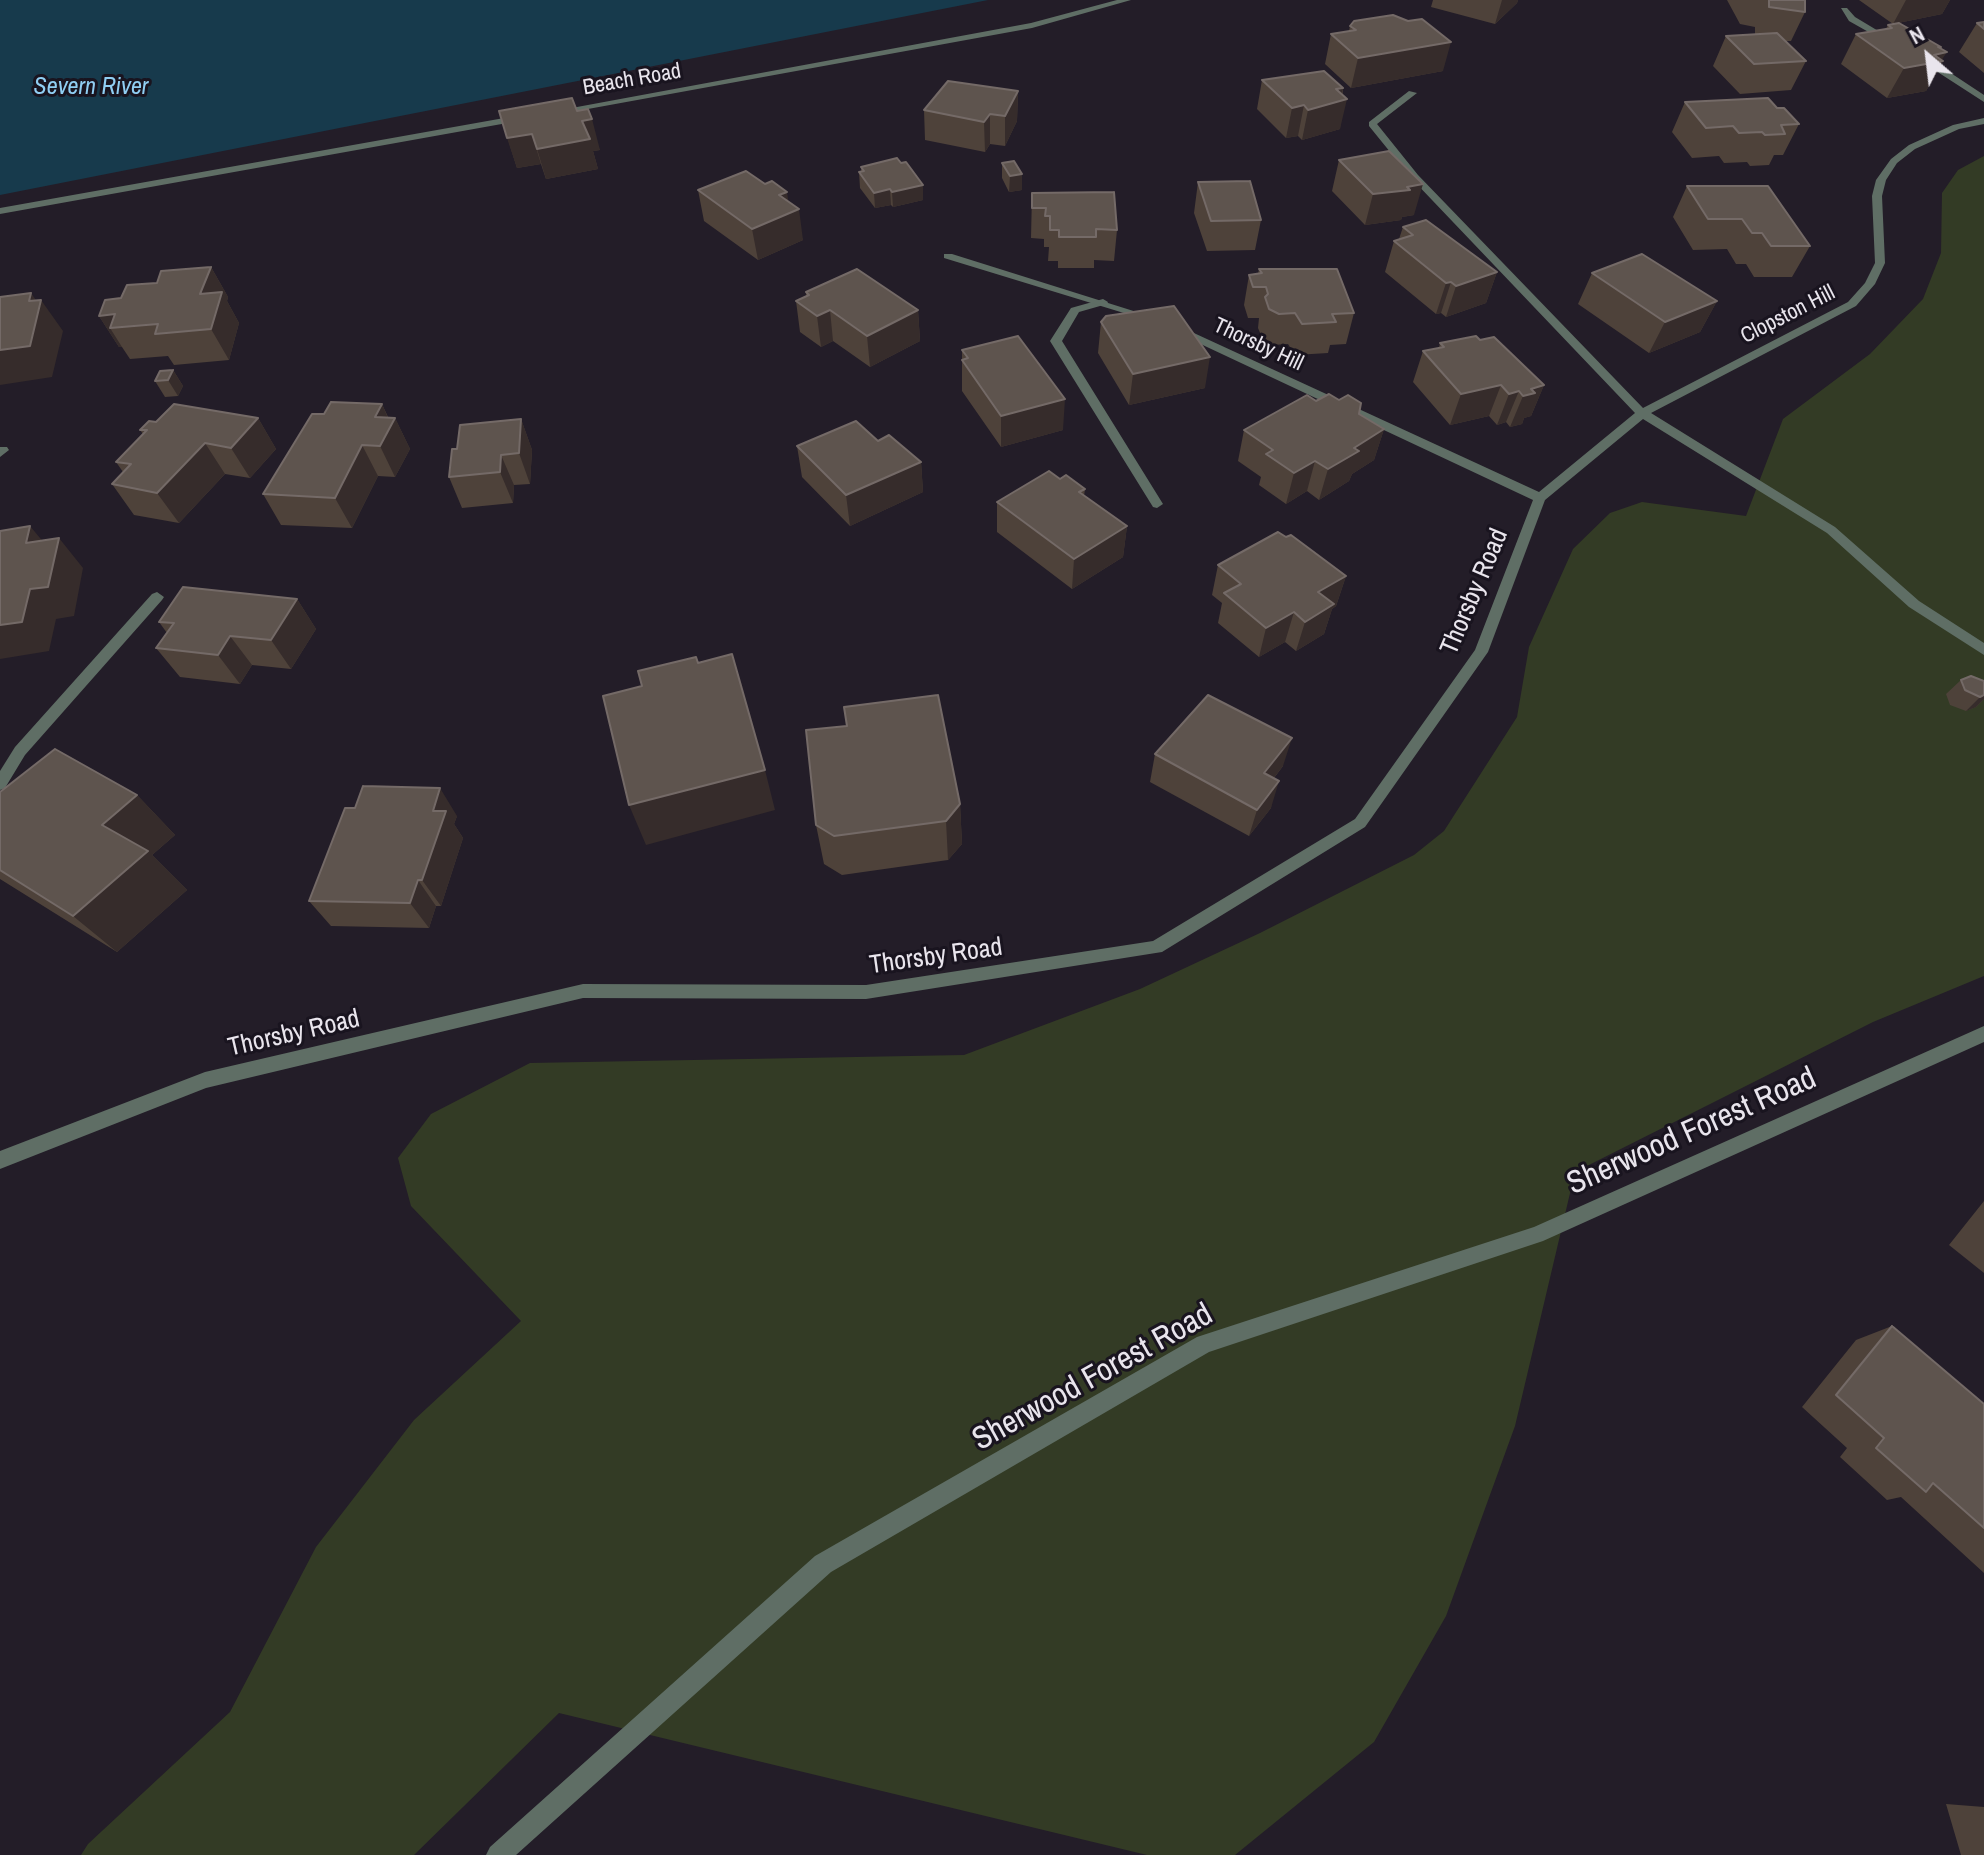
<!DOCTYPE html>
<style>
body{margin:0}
#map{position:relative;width:1984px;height:1855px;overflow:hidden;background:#231d28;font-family:"Archivo Narrow",sans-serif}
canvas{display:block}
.north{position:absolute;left:1888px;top:16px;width:80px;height:80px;-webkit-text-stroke:6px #19141f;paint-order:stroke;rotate:332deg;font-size:22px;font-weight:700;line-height:32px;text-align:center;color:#e9e5ed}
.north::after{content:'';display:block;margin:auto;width:28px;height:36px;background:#e9e5ed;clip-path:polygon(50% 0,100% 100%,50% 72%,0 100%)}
</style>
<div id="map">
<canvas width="1984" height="1855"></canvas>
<div class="north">N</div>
</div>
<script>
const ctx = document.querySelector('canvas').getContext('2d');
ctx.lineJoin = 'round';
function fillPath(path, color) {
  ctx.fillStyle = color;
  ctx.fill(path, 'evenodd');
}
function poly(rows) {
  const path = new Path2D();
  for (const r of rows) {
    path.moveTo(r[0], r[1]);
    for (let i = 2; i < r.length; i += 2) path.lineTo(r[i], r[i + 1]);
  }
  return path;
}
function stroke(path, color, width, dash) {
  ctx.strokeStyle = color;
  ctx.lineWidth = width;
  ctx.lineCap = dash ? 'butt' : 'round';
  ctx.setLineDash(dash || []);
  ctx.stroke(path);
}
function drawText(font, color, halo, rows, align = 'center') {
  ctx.font = font + ' "Archivo Narrow",sans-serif';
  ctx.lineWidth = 6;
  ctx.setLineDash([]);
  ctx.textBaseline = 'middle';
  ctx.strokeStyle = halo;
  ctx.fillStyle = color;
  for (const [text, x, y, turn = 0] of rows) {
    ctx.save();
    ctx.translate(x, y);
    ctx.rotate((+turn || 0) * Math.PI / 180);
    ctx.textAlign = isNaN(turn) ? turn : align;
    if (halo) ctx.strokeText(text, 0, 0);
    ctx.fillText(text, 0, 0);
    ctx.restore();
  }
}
fillPath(poly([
 [1984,156,1984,976,1873,1022,1575,1172,1515,1426,1446,1616,1374,1742,1235,1855,1147,1855,559,1713,414,1855,81,1855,88,1844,230,1712,316,1547,414,1420,521,1321,411,1206,398,1158,431,1114,530,1063,964,1055,1140,989,1260,933,1414,855,1444,831,1517,717,1529,647,1573,549,1610,513,1642,502,1746,516,1783,419,1870,354,1923,299,1941,253,1942,193,1958,170]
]), '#333b25');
fillPath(poly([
 [0,0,988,0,0,195]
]), '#173a4c');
fillPath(poly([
 [1841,8,1847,8,1855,17,1895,41,1888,43,1849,21,1841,8],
 [1919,56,1925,56,1984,95,1984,102,1919,60,1919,56],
 [1103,299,1108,302,1107,304,1079,312,1062,341,1163,504,1157,508,1153,507,1050,341,1071,308,1103,299],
 [0,447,7,447,9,450,0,457,0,447],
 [157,592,164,597,162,600,25,755,5,788,0,790,0,771,15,747,152,594,157,592]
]), '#5f6e65');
fillPath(poly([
 [1117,0,1131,0,1032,28,555,115,550,112,1031,23,1117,0],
 [1409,91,1417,93,1377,124,1418,175,1643,408,1848,302,1865,283,1875,263,1872,196,1876,180,1891,159,1909,145,1953,125,1984,118,1984,124,1959,129,1915,149,1897,163,1886,180,1882,196,1885,263,1875,284,1856,306,1651,413,1835,527,1919,601,1984,643,1984,655,1909,607,1827,533,1643,419,1545,500,1488,652,1365,827,1162,952,866,999,583,998,206,1088,0,1169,0,1151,205,1072,583,984,866,985,1153,941,1355,819,1475,650,1533,500,1175,332,1175,328,1183,328,1539,492,1635,413,1412,179,1369,126,1369,122,1409,91],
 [521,115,524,116,524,120,0,214,0,208,521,115],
 [944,254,952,254,1159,319,1150,321,944,258,944,254],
 [1984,1026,1984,1042,1543,1241,1209,1352,831,1572,516,1855,486,1855,490,1847,815,1556,1197,1337,1534,1227,1984,1026]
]), '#5f6e65');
fillPath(poly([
 [1433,0,1518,0,1517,3,1495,24,1431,7],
 [1727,0,1805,0,1805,12,1791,41,1785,41,1806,61,1791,90,1740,94,1713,66,1726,36,1755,35,1755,27,1740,24],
 [1859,0,1950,0,1942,14,1893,24],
 [1984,22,1984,73,1959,52,1977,23],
 [1888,25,1941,47,1940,48,1942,60,1943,61,1926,91,1887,98,1841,64,1856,34,1886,29],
 [1350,26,1443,71,1351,88,1325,64,1331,34,1349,31],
 [1262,80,1343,88,1340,129,1302,140,1298,136,1286,138,1257,109],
 [1018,91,1017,121,1005,146,990,144,985,152,925,140,924,110],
 [1685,102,1777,108,1799,124,1783,155,1774,155,1769,165,1750,166,1747,162,1724,163,1719,156,1692,158,1672,132],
 [499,111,577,111,600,150,593,151,598,169,546,179,541,164,517,168],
 [1339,160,1414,215,1402,217,1401,220,1365,225,1332,191],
 [1002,163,1022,174,1022,190,1009,192,1002,178],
 [861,167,923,200,893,207,891,205,875,208,860,188,859,172,861,172],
 [1198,182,1261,220,1255,250,1207,251,1194,213],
 [1687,186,1810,246,1792,277,1754,277,1746,264,1736,264,1727,249,1693,250,1673,217],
 [698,190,789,202,803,240,758,260,704,221],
 [1032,193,1117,230,1114,261,1094,260,1094,268,1058,268,1058,261,1048,261,1049,247,1044,247,1044,239,1031,238],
 [1403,227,1497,272,1486,303,1446,317,1441,313,1436,314,1385,272,1394,241,1399,239],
 [211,267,228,297,227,301,239,323,229,360,174,365,168,356,130,359,122,347,119,347,99,316,121,298,157,283],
 [1259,269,1354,313,1346,344,1330,345,1328,353,1295,355,1288,344,1272,345,1263,340,1258,328,1259,318,1248,318,1244,305,1249,275,1258,274],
 [1592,273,1717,301,1700,332,1649,353,1578,304],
 [806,292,918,310,920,341,870,367,833,341,821,347,800,332,796,301,806,296],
 [1101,322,1205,388,1129,405,1098,353],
 [1480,340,1544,385,1531,416,1524,418,1522,424,1510,427,1506,422,1497,425,1489,416,1450,425,1413,382,1423,351,1439,348,1440,343],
 [962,350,1063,430,1001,447,962,391],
 [173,370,183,386,178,396,165,397,155,381],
 [1316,401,1359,414,1384,429,1374,460,1352,474,1349,481,1319,500,1307,491,1286,504,1259,485,1261,477,1238,461,1244,430],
 [382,404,388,417,395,418,410,449,395,477,378,476,352,528,281,525,263,494],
 [258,418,276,449,250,478,225,474,179,523,134,515,112,484,123,472,116,462,143,434,140,430,156,422],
 [521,419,532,450,530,484,514,485,513,503,462,508,449,477,457,449],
 [878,441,921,462,923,492,850,526,802,477,797,446],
 [1060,479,1085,489,1084,496,1127,526,1123,557,1072,589,997,532,997,502],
 [1218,565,1346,576,1336,606,1332,609,1324,634,1296,651,1285,642,1259,657,1218,623,1222,603,1212,595],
 [297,599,316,629,291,669,252,665,240,684,180,677,156,648,167,633,159,622],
 [1961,680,1984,699,1976,707,1966,711,1950,705,1946,694],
 [1155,754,1283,766,1274,778,1271,808,1249,836,1150,782],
 [0,792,137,795,175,835,152,855,187,890,117,952,0,879],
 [960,804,962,844,948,860,842,875,824,864,816,825],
 [457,816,454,824,463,838,441,906,436,906,429,928,331,926,309,901],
 [1984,1201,1984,1273,1949,1245],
 [1892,1326,1984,1404,1984,1573,1901,1497,1887,1500,1840,1457,1847,1448,1802,1407,1856,1340],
 [1946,1804,1984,1807,1984,1855,1961,1855]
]), '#4e423a');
fillPath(poly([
 [1502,0,1518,0,1517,3,1495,24],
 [1906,0,1950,0,1942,14,1893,24],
 [1451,42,1443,71,1351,88,1358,58],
 [1938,47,1941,47,1936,54,1947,52,1941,61,1943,61,1926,91,1887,98,1904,68],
 [1343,88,1340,100,1347,99,1340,129,1302,140,1308,110,1336,89],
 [1018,91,1017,121,1005,146,1005,116],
 [1304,105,1298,136,1286,138,1292,108],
 [990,114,990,144,985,152,984,122],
 [592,119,600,150,593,151,598,169,546,179,537,149,582,121],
 [532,134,541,164,517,168,507,138],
 [1022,174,1022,190,1009,192,1010,176],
 [1423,184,1414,215,1402,217,1401,220,1365,225,1373,194],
 [923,185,923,200,893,207,892,192],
 [890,189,891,205,875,208,874,193],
 [787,192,790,213,799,209,803,240,758,260,752,229,779,195],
 [211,267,228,297,227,301,239,323,229,360,211,329,200,294],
 [1497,272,1486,303,1446,317,1456,286],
 [1451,282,1441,313,1436,314,1446,283],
 [31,293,40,306,41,300,63,331,52,377,0,385,0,350,29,301],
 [1717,301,1700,332,1649,353,1665,322],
 [830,310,833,341,821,347,817,316],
 [918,310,920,341,870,367,867,336],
 [115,314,110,328,122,347,119,347,99,316],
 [1210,357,1205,388,1129,405,1133,374],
 [173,370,183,386,178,396,168,380],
 [1501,385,1489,416,1450,425,1461,394],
 [1544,385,1531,416,1524,418,1522,424,1510,427,1523,396,1531,389],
 [1519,391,1506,422,1497,425,1509,394],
 [1065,399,1063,430,1001,447,1001,416],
 [382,404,391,425,395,418,410,449,395,477,380,446,375,417],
 [258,418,276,449,250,478,231,448],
 [521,419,532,450,530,484,519,453],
 [1384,429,1374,460,1352,474,1349,481,1319,500,1328,469,1354,448],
 [205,443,225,474,179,523,157,493],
 [362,445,378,476,352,528,335,498],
 [501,455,514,485,513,503,500,472],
 [1315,461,1307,491,1286,504,1294,473],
 [921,462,923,492,850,526,846,495],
 [30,526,55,556,59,538,83,568,74,616,56,619,49,651,0,659,0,625],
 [1127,526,1123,557,1072,589,1074,559],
 [1346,576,1336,606,1332,609,1324,634,1296,651,1305,622,1318,592],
 [297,599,316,629,291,669,271,640],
 [1294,612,1285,642,1259,657,1266,628],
 [230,636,252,665,240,684,218,655],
 [1984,695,1984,699,1976,707,1966,711,1980,697],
 [1292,738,1283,766,1256,801,1264,773],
 [765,770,775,810,646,845,629,805],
 [1279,781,1271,808,1249,836,1257,810],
 [440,788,457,816,454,824,463,838,441,906,422,880,433,811],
 [137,795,175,835,152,855,187,890,117,952,73,916,102,825],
 [960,804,962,844,948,860,946,821],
 [418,880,436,906,429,928,410,903]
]), '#362c2b');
const building = poly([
 [1769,0,1805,0,1805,12,1769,7,1769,0],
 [1393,15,1408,21,1422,19,1451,42,1358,58,1331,34,1356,30,1350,26,1354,21,1393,15],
 [1984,22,1984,29,1977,23,1984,22],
 [1899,23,1941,47,1938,47,1947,52,1934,55,1943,61,1904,68,1856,34,1892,28,1888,25,1899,23],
 [1777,33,1806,61,1754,64,1726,36,1777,33],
 [1324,71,1343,88,1336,89,1347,99,1308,110,1304,105,1292,108,1262,80,1324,71],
 [948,81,1018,91,1005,116,990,114,984,122,924,110,948,81],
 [572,98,577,111,588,109,592,119,582,121,590,139,537,149,532,134,507,138,499,111,572,98],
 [1768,98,1777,108,1784,108,1799,124,1781,125,1785,134,1765,135,1762,132,1739,133,1733,126,1706,128,1685,102,1768,98],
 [1389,151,1423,184,1407,187,1410,190,1373,194,1339,160,1389,151],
 [897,158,901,163,906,162,923,185,892,192,890,189,874,193,859,172,864,171,861,167,897,158],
 [1014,161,1022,174,1010,176,1002,163,1014,161],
 [746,171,765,184,772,181,787,192,779,195,799,209,752,229,698,190,746,171],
 [1250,181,1261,220,1211,221,1198,182,1250,181],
 [1687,186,1768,186,1810,246,1771,246,1762,233,1752,233,1742,219,1708,219,1687,186],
 [1114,192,1117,230,1096,229,1096,237,1059,237,1059,230,1050,230,1050,216,1045,216,1046,208,1032,208,1032,193,1114,192],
 [1426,220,1497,272,1456,286,1451,282,1446,283,1394,241,1413,235,1403,227,1426,220],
 [1642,254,1717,301,1665,322,1592,273,1642,254],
 [211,267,200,294,222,292,211,329,155,334,158,324,110,328,115,314,99,316,105,300,121,298,127,285,157,283,161,271,211,267],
 [857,269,918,310,867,336,830,310,817,316,796,301,809,295,806,292,857,269],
 [1259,269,1337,269,1354,313,1332,314,1336,322,1302,324,1295,313,1279,314,1269,309,1265,297,1268,294,1266,287,1253,287,1249,275,1262,273,1259,269],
 [31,293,29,301,41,300,30,346,0,350,0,297,31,293],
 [1174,306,1210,357,1133,374,1101,322,1106,316,1174,306],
 [1018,336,1065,399,1001,416,962,360,968,358,962,350,1018,336],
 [1476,336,1480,340,1494,337,1544,385,1531,389,1535,393,1523,396,1519,391,1509,394,1501,385,1461,394,1423,351,1444,347,1440,343,1476,336],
 [173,370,168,380,155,381,160,371,173,370],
 [1329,394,1339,400,1348,395,1361,403,1359,414,1384,429,1354,448,1359,451,1328,469,1315,461,1294,473,1266,454,1273,450,1244,430,1307,395,1316,401,1329,394],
 [331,402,382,404,375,417,395,418,380,446,362,445,335,498,263,494,312,414,324,414,331,402],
 [174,404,258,418,231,448,205,443,157,493,112,484,131,464,116,462,147,430,140,430,149,421,156,422,174,404],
 [521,419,519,453,501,455,500,472,449,477,452,449,457,449,460,425,521,419],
 [856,421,878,441,889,435,921,462,846,495,797,446,856,421],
 [1049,471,1060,479,1066,475,1085,489,1079,492,1127,526,1074,559,997,502,1049,471],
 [30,526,26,543,59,538,48,587,30,589,22,622,0,625,0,531,30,526],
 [1278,532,1286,537,1291,535,1346,576,1318,592,1334,604,1305,622,1294,612,1266,628,1224,593,1241,584,1218,565,1278,532],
 [183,587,297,599,271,640,230,636,218,655,156,648,174,623,159,622,183,587],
 [732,654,765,770,629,805,603,696,642,686,638,671,696,657,698,663,732,654],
 [1971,676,1984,681,1984,695,1980,697,1965,690,1961,680,1971,676],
 [938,695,960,804,946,821,834,836,816,825,806,730,847,726,844,707,938,695],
 [1208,695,1292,738,1264,773,1279,781,1257,810,1155,754,1208,695],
 [55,749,137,795,102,825,148,851,73,916,0,870,0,792,55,749],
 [363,786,440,788,433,811,446,811,422,880,418,880,410,903,309,901,345,808,355,808,363,786],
 [1892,1326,1984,1404,1984,1528,1933,1483,1926,1492,1876,1448,1884,1438,1836,1395,1892,1326]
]);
fillPath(building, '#5e544e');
stroke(building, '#746a67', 2);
drawText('22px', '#e9e5ed', '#19141f', [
 ["Beach Road",632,80,-10],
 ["Clopston Hill",1788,315,-27],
 ["Thorsby Hill",1258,345,25]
]);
drawText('italic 24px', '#90cef3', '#19141f', [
 ["Severn River",91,88]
]);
drawText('26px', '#e9e5ed', '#19141f', [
 ["Thorsby Road",1475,592,-67],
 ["Thorsby Road",936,957,-8],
 ["Thorsby Road",294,1034,-13]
]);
drawText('32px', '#e9e5ed', '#19141f', [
 ["Sherwood Forest Road",1692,1132,-24],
 ["Sherwood Forest Road",1093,1378,-29]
]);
</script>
